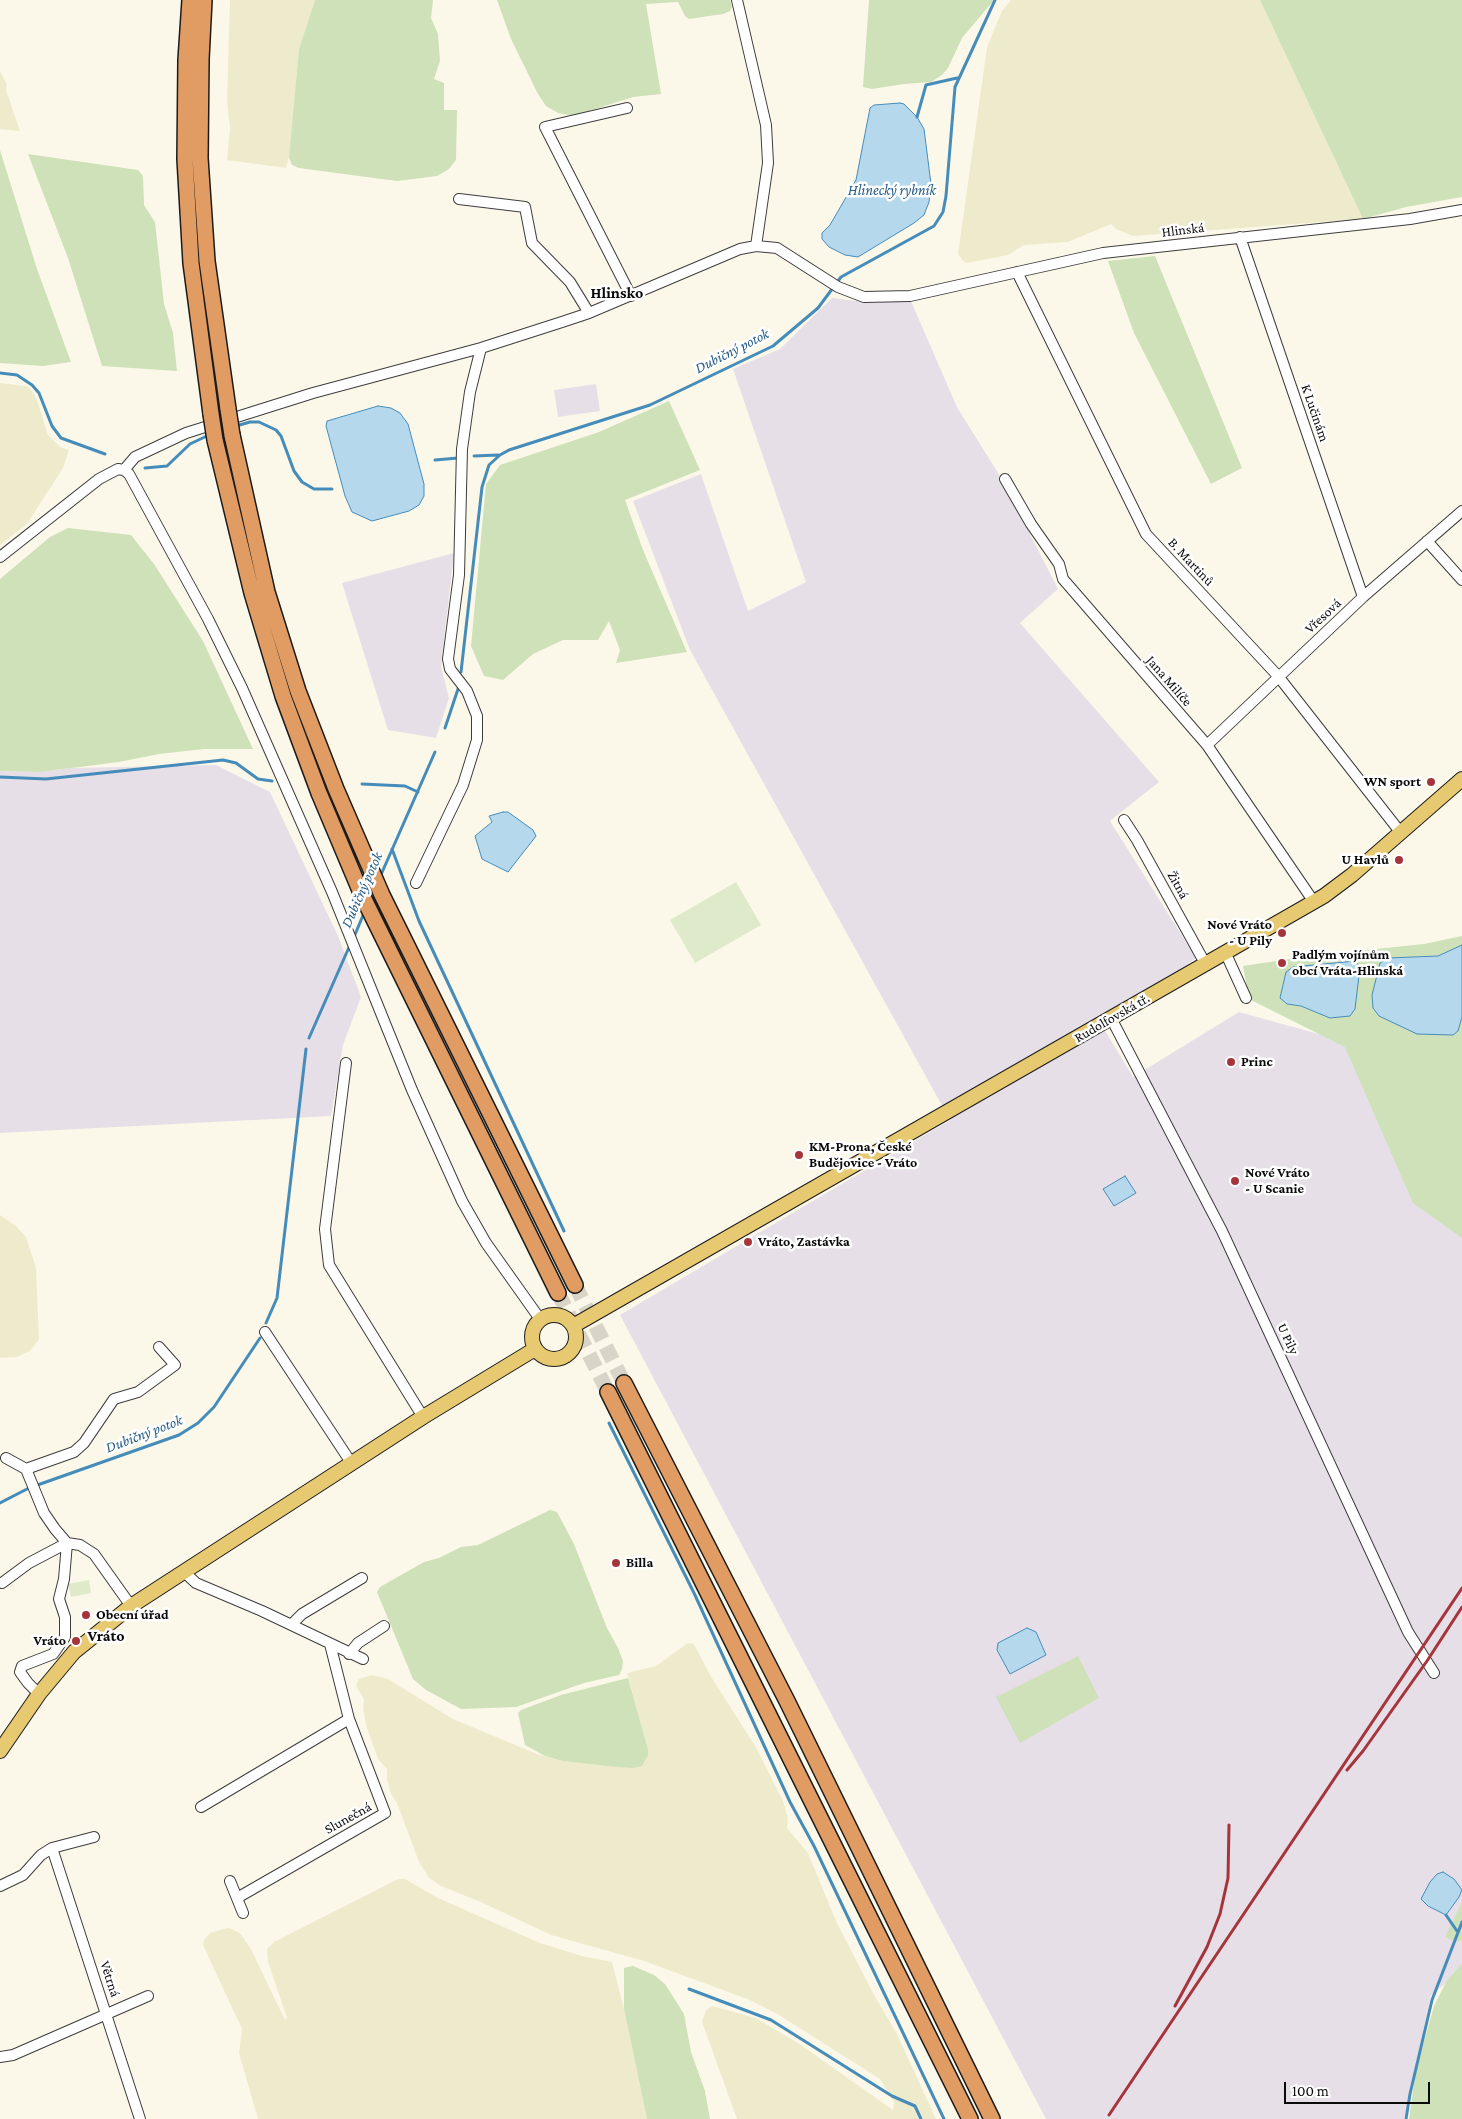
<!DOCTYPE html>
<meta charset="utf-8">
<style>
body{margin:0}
#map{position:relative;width:1462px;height:2119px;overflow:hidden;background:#fcf8e9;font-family:"Crimson Pro",serif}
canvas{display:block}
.scale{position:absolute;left:1284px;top:2082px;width:146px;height:22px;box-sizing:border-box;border:2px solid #0a0a0a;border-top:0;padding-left:6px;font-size:15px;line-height:18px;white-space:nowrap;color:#0a0a0a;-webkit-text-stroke:4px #fff;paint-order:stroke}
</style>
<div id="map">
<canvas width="1462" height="2119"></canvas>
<div class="scale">100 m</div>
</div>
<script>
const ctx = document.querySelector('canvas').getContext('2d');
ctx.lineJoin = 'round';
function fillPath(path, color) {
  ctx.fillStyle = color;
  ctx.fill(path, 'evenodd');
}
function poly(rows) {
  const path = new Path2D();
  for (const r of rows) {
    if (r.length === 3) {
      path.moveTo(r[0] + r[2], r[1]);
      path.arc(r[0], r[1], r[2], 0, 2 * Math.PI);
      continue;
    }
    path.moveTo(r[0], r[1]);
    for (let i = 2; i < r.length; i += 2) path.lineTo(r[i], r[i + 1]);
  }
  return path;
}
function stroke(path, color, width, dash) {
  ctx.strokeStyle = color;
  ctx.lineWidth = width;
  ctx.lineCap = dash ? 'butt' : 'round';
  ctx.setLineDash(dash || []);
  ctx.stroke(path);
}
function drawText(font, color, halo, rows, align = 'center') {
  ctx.font = font + ' "Crimson Pro",serif';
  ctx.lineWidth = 5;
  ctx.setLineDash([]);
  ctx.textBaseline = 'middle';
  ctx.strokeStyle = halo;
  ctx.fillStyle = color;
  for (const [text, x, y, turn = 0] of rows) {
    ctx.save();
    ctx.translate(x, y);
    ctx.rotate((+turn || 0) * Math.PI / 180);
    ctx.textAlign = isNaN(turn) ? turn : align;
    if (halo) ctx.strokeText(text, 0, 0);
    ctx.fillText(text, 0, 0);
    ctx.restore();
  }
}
fillPath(poly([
 [832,298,876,303,910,299,957,407,1003,481,1058,589,1020,623,1159,782,1110,821,1196,958,1104,1029,1133,1077,1239,1012,1355,1044,1462,1202,1462,1963,1445,1984,1431,1995,1404,2119,1046,2119,620,1315,950,1120,690,650,633,501,701,474,748,611,806,582,733,369,780,349],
 [596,384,600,411,558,417,554,390],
 [454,553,441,666,449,698,436,738,388,730,342,583],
 [216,765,270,792,338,936,361,997,343,1045,331,1116,0,1133,0,771,40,772,70,768]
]), '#e7dfe8');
fillPath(poly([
 [230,0,315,0,299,49,290,153,286,168,227,160,230,129,227,100],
 [1011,0,1260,0,1363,219,1133,236,1116,229,1111,224,1068,242,1024,245,1008,255,967,263,963,261,958,254,987,47,1002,11],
 [0,71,7,85,6,90,20,131,0,129],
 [0,383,26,386,30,388,37,400,48,435,60,447,69,450,63,468,27,524,0,545],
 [0,1215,16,1226,26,1237,36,1268,39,1339,30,1351,17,1357,0,1358],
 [688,1643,694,1644,710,1675,757,1749,783,1801,788,1818,787,1828,808,1853,836,1921,873,1993,897,2034,936,2119,737,2119,702,2022,706,2010,712,2006,756,2018,801,2045,893,2110,894,2102,880,2079,779,2015,750,2000,644,1961,551,1935,483,1903,441,1886,429,1878,419,1862,397,1803,391,1794,387,1780,387,1769,378,1759,366,1725,363,1709,364,1699,356,1686,359,1679,372,1675,388,1679,453,1719,537,1754,563,1761,633,1768,648,1749,627,1673,656,1666],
 [398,1879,405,1879,438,1898,540,1943,582,1956,612,1962,624,2009,647,2119,258,2119,239,2053,242,2029,203,1945,204,1940,210,1933,223,1929,229,1928,240,1933,251,1949,285,2020,287,2018,268,1962,267,1949,274,1942]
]), '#eeebcd');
fillPath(poly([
 [315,0,433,0,431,18,438,34,440,61,434,79,444,83,444,110,457,110,456,160,449,169,437,176,397,181,299,168,292,165,289,158,299,49],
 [497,0,730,0,732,7,730,11,723,14,689,19,685,16,678,2,646,4,661,94,633,97,573,116,558,113,546,106,538,94,511,39],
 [869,0,994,0,962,38,948,68,942,75,931,82,904,84,872,89,863,87],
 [1260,0,1462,0,1462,197,1406,207,1363,219],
 [0,150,37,269,71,362,43,366,0,363],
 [28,154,138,170,143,176,144,205,155,222,164,304,173,333,177,371,102,366,68,258],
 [1155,256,1242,468,1211,484,1134,333,1108,261],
 [669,401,700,470,625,500,643,550,687,652,616,663,620,650,609,621,598,640,563,640,533,654,503,680,484,676,471,646,486,484,500,465,599,432],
 [68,528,131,535,154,564,203,641,253,749,204,749,159,754,119,762,40,772,0,771,0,579,50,537],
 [1462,936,1462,945,1438,956,1388,958,1459,1020,1462,1017,1462,1238,1413,1203,1345,1047,1249,999,1243,966,1309,956,1424,944],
 [1287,1004,1355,1009,1330,1018,1301,1006],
 [550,1510,557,1512,574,1544,607,1628,618,1648,623,1661,622,1669,619,1675,584,1683,516,1707,461,1709,426,1690,413,1679,377,1592,380,1587,424,1562,439,1558,461,1547,478,1545],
 [1078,1656,1099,1698,1020,1743,996,1697],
 [628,1678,648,1749,648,1755,642,1766,633,1768,617,1767,563,1761,545,1756,525,1745,518,1713,521,1710,561,1695],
 [1462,1902,1462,1940,1457,1942,1445,1937],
 [1462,1963,1462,2119,1409,2119,1416,2070,1434,2006,1446,1982],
 [633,1966,654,1975,665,1984,684,2014,691,2052,705,2091,710,2119,647,2119,624,2009,624,1968]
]), '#cee1b8');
fillPath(poly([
 [736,882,761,925,695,963,670,920],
 [89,1580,91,1593,71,1597,68,1584]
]), '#deeac9');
const water = poly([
 [900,103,904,104,917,117,924,129,931,184,929,202,924,215,914,223,858,257,845,255,829,247,822,239,822,233,830,225,856,180,870,108,874,105,900,103],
 [378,406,391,408,400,413,408,424,424,484,424,496,419,505,409,511,372,521,352,512,345,496,326,426,327,421,378,406],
 [503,812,508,812,533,830,536,836,508,872,482,859,475,836,492,822,489,816,503,812],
 [1462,945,1462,1017,1458,1031,1453,1035,1417,1034,1379,1016,1373,1008,1372,995,1380,963,1388,958,1438,956,1462,945],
 [1355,961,1360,967,1355,1009,1350,1016,1330,1018,1301,1006,1287,1004,1280,998,1286,972,1293,967,1355,961],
 [1125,1176,1136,1193,1114,1206,1103,1189,1125,1176],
 [1027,1628,1036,1632,1046,1655,1010,1674,997,1650,998,1643,1027,1628],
 [1443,1872,1454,1879,1462,1890,1459,1897,1446,1915,1428,1906,1421,1899,1430,1882,1437,1874,1443,1872]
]);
fillPath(water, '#b5d8ed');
stroke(water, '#468cba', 1);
stroke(poly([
 [917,117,926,85,957,78],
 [0,373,17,375,32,385,39,393,52,426,61,438,105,454],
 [236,426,250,422,259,422,276,430,281,436,294,471,302,482,314,489,332,489],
 [474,456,498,455],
 [435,460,458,458],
 [145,468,167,466,190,444,211,434],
 [461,672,482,487,489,465,500,455,509,450,650,405,773,346,818,308,841,277,934,226,943,212,946,196,955,87,995,0],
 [445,728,458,689],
 [0,777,46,779,223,760,236,763,258,779,272,781],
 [362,784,405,786,418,792],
 [392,849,419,921,564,1231],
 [380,877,435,752],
 [354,937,364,913],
 [309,1038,350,945],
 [266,1323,277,1298,306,1049],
 [609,1423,694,1593,790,1802,814,1846,944,2119],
 [0,1503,29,1488,179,1435,198,1423,214,1407,260,1338],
 [1446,1915,1457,1931],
 [689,1989,771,2020,892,2096,915,2106,921,2119],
 [1406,2119,1410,2094,1432,2000,1462,1922]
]), '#468cba', 3);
stroke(poly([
 [575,1285,624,1383],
 [558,1293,608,1392]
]), '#d8d4c8', 15, [15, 8]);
const minor = poly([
 [737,0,766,125,768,163,756,246],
 [627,108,545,127,631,296],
 [459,199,525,207,532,243,570,282,589,313],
 [1240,237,1363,597],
 [1017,272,1146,534,1278,676,1401,833],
 [124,470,135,457,186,433,313,393,481,348,562,322,589,313,740,249,756,246,777,248,838,287,864,297,910,296,1103,253,1410,219,1462,210],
 [1005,479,1031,524,1059,564,1063,579,1207,745,1314,902],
 [1427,541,1462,580],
 [0,557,99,479,118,469,124,470,129,474,208,619,242,688,332,892,412,1090,462,1201,486,1243,540,1319],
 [1207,745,1363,597,1462,511],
 [1124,820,1137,840,1206,965],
 [416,883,463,785,477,740,477,716,467,691,450,669,448,659,459,575,462,449,470,392,481,348],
 [1226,954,1246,998],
 [1111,1018,1222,1231,1408,1632,1434,1673],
 [346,1063,325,1229,329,1265,423,1417],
 [265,1332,352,1464],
 [6,1458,26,1469,44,1513,55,1529,67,1543,80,1545,94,1554,131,1606],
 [26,1469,74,1452,84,1443,114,1399,138,1392,175,1365,159,1347],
 [183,1571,196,1583,262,1611,363,1659],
 [2,1583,29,1563,67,1543],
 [291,1625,302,1614,362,1578],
 [349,1654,358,1643,384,1626],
 [39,1694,28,1683,20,1672,22,1666,53,1654,65,1637,65,1617,59,1599,64,1579,67,1543],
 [201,1807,349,1719],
 [52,1848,140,2119],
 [230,1881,243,1913],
 [0,1886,23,1875,41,1855,52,1848,94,1837],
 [237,1898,385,1813,349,1719,330,1644],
 [0,2057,13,2055,148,1996]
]);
const major = poly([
 [554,1337,22],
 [573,1326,1324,896,1352,875,1462,779],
 [0,1751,39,1694,74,1652,131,1606,423,1417,535,1349]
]);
const highway = poly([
 [190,0,186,60,185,159,191,263,211,414],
 [204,0,201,59,200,158,207,261,228,409],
 [232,435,267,592,298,691,336,789,382,895,575,1285],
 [215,440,252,593,283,696,319,793,362,895,558,1293],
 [624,1383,787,1701,992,2119],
 [608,1392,970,2119]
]);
stroke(minor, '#3d3d3d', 12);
stroke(major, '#1b1b1b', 16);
stroke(highway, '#1b1b1b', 18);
stroke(minor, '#fff', 10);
stroke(major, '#e6c970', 14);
stroke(highway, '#e09c63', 15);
stroke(poly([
 [1347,1770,1363,1751,1427,1661,1462,1607],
 [1175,2006,1207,1947,1220,1914,1228,1878,1229,1825],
 [1109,2115,1462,1588]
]), '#a6353b', 3);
const highwayBridge = poly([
 [228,409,232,435],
 [211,414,215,440]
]);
stroke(highwayBridge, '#1b1b1b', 18, []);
stroke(highwayBridge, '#e09c63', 15);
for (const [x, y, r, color] of [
 [1431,782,5,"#a6353b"],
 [1399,860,5,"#a6353b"],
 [1282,933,5,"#a6353b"],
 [1282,963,5,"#a6353b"],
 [1231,1062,5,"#a6353b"],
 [799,1155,5,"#a6353b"],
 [1235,1181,5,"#a6353b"],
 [748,1242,5,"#a6353b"],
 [616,1563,5,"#a6353b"],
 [86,1615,5,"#a6353b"],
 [76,1641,5,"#a6353b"]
]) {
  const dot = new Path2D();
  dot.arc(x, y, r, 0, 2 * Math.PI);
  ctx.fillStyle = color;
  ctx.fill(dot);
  stroke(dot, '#fff', 2);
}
drawText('14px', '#0a0a0a', '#fff', [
 ["Hlinská",1183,230,-7],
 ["K Lučinám",1315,413,71],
 ["B. Martinů",1191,562,47],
 ["Vřesová",1323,616,-43],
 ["Jana Milíče",1169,681,49],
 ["Žitná",1178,885,61],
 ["Rudolfovská tř.",1112,1018,-30],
 ["U Pily",1288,1339,65],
 ["Slunečná",348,1818,-29],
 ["Větrná",110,1979,72]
]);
drawText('bold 14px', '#0a0a0a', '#fff', [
 ["WN sport",1421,782,"right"],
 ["U Havlů",1389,860,"right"],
 ["Nové Vráto",1272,925,"right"],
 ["- U Pily",1272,941,"right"],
 ["Padlým vojínům",1292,955],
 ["obcí Vráta-Hlinská",1292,971],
 ["Princ",1241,1062],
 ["KM-Prona, České",809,1147],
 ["Budějovice - Vráto",809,1163],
 ["Nové Vráto",1245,1173],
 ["- U Scanie",1245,1189],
 ["Vráto, Zastávka",758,1242],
 ["Billa",626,1563],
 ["Obecní úřad",96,1615],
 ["Vráto",66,1641,"right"]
], 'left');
drawText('italic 15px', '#255e89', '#fff', [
 ["Hlinecký rybník",892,190],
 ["Dubičný potok",732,351,-27],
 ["Dubičný potok",362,890,-66],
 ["Dubičný potok",144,1434,-21]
]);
drawText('bold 16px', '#0a0a0a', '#fff', [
 ["Hlinsko",617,293],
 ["Vráto",106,1636]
]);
</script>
